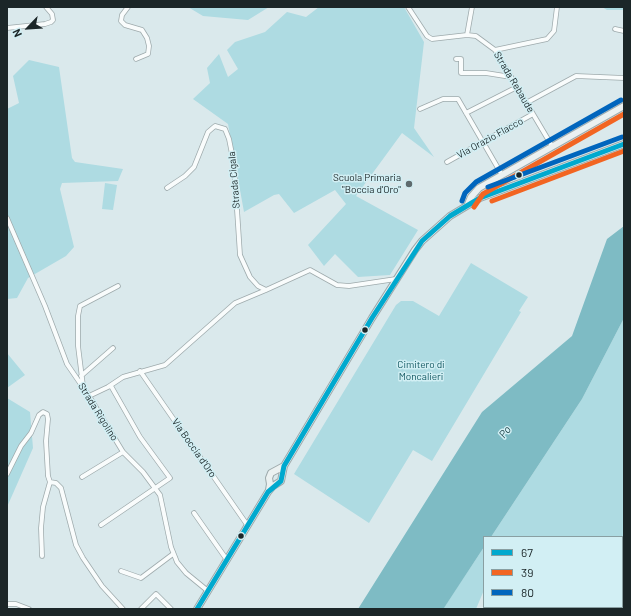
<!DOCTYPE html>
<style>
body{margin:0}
#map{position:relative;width:631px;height:616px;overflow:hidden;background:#dae9ec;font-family:Barlow,sans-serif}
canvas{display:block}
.frame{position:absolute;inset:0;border:8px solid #1b2628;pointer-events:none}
.legend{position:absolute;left:483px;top:536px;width:140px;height:72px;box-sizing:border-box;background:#d2eff4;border:1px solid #899fa2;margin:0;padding:5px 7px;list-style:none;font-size:12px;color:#1b2628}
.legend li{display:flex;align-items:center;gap:8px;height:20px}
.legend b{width:20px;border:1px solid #899fa2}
.north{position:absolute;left:8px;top:8px;width:40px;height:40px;-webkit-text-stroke:3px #d2eff4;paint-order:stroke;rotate:245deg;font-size:11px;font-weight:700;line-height:16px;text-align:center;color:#1b2628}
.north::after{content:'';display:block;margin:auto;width:14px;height:18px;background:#1b2628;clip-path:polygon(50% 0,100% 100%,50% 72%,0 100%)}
</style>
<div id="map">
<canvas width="631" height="616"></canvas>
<div class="frame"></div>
<ul class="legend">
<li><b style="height:5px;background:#00a9ce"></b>67</li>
<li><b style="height:5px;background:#f26522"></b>39</li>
<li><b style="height:5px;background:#0065bd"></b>80</li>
</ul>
<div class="north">N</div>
</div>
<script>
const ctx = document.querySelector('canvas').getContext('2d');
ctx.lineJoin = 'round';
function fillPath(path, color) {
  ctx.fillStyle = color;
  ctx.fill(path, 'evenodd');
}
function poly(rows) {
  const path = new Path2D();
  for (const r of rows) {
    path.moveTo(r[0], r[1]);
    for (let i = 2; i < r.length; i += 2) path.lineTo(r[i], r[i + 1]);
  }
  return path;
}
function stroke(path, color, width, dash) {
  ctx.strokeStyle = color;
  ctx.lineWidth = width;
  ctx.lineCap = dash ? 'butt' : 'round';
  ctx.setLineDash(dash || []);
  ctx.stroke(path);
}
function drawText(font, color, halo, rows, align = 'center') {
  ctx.font = font + ' Barlow,sans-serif';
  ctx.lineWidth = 3;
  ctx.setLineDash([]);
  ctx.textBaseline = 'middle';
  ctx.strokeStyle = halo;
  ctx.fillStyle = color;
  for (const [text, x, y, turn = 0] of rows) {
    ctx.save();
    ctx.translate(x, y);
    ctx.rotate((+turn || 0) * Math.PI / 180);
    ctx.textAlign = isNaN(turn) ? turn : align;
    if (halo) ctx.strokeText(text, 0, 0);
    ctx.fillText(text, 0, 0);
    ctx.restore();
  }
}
fillPath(poly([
 [188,7,269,7,248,20,203,16],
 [319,7,404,7,424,42,414,128,434,157,402,133,356,196,418,230,390,275,358,277,335,254,324,266,308,245,346,204,335,190,294,213,279,194,274,195,244,212,228,124,193,99,210,83,207,68,219,54,228,77,238,69,227,50,235,42,265,32,287,12,306,17],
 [602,7,624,7,624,10,607,10],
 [29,60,59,67,72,158,75,162,123,169,118,181,62,183,60,189,74,247,66,256,28,278,17,298,7,299,7,109,19,103,13,76],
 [105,183,117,185,113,210,102,209],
 [471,263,528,297,519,311,521,312,432,461,413,450,369,523,294,474,396,305,401,301,413,301,439,316],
 [624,318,624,575,622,580,622,537,491,537,582,399],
 [7,353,25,375,7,388],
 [7,398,30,412,33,448,7,507],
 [484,547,484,590,476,609,443,609],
 [521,607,611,607,610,609,525,609]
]), '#aedbe2');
fillPath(poly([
 [624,226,624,318,582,399,491,537,484,537,484,547,444,608,358,609,482,412,572,336,607,239]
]), '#7ebbc4');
const street = poly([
 [128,7,122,15,121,21,125,25,142,30,147,38,149,46,148,54,136,59],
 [408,7,427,36,432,39,467,35,476,36,495,50,552,146],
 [7,28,45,24,51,22,53,20,52,14,46,7],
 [615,29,624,31],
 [467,35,472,7],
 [495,50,547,39,554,31,557,7],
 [456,59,461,59,461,73,486,73,511,77],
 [526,103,576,76,624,78],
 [420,109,443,99,458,99,502,175],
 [466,113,517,87],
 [447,162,533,114],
 [167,188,185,176,194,167,208,132,215,126,225,129,229,139,234,164,240,255,250,277,258,286,266,290,310,270,337,285,349,286,396,279],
 [7,218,45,306,67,364,89,396,123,452,143,472,160,495,171,547,177,562,186,573,208,591],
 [140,371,248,526],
 [81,376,113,348],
 [83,386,78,346,78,316,80,306,118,286],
 [89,396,108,387,123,377,165,365,235,303,266,290],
 [7,474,21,446,31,433,39,415,43,412,47,414,48,419,46,441,48,476,50,482,43,507,41,528,42,556],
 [82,477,123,452],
 [50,482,56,483,61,488,76,545,83,558,102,586,123,609],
 [194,513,227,560],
 [101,525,170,478,140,437,111,386],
 [121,571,141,578,173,554],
 [7,604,16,604,29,609],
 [141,609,156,594,171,609]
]);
const secondary = poly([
 [468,204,471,197,479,188,624,106],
 [269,490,270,484,269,478,271,473,284,466],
 [197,609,268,492,273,486,281,481,284,466,372,318,415,250,422,241,450,216,480,198,624,144]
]);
stroke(street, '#9eaaac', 5.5);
stroke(secondary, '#9eaaac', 8);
stroke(street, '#f9fcfc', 4);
stroke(secondary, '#ebf1f1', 6);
stroke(poly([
 [197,609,268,492,281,481,284,466,372,318,422,241,450,216,480,198,624,144]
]), '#00a9ce', 5);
stroke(poly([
 [492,201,624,151],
 [474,207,483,194,624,114]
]), '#f26522', 5);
stroke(poly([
 [488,187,622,137],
 [462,201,465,193,476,182,621,100]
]), '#0065bd', 5);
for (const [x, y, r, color] of [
 [519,175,3.5,"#1b2628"],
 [409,184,4,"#5e6a6d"],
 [365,330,3.5,"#1b2628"],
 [241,536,3.5,"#1b2628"]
]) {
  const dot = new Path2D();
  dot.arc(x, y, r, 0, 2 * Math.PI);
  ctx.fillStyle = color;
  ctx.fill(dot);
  stroke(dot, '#d2eff4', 1.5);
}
drawText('10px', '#1b2628', '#d2eff4', [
 ["Strada Rebaude",514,82,59],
 ["Via Orazio Flacco",490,138,-29],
 ["Strada Cigala",234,180,-95],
 ["Strada Rigolino",98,412,58],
 ["Via Boccia d'Oro",194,448,55]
]);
drawText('10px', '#1b2628', '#d2eff4', [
 ["Scuola Primaria",401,178],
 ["\"Boccia d'Oro\"",401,190]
], 'right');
drawText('10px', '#10565f', '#d2eff4', [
 ["Cimitero di",421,365],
 ["Moncalieri",421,377]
]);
drawText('italic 11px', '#153c42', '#d2eff4', [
 ["Po",505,432,-52]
]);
</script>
